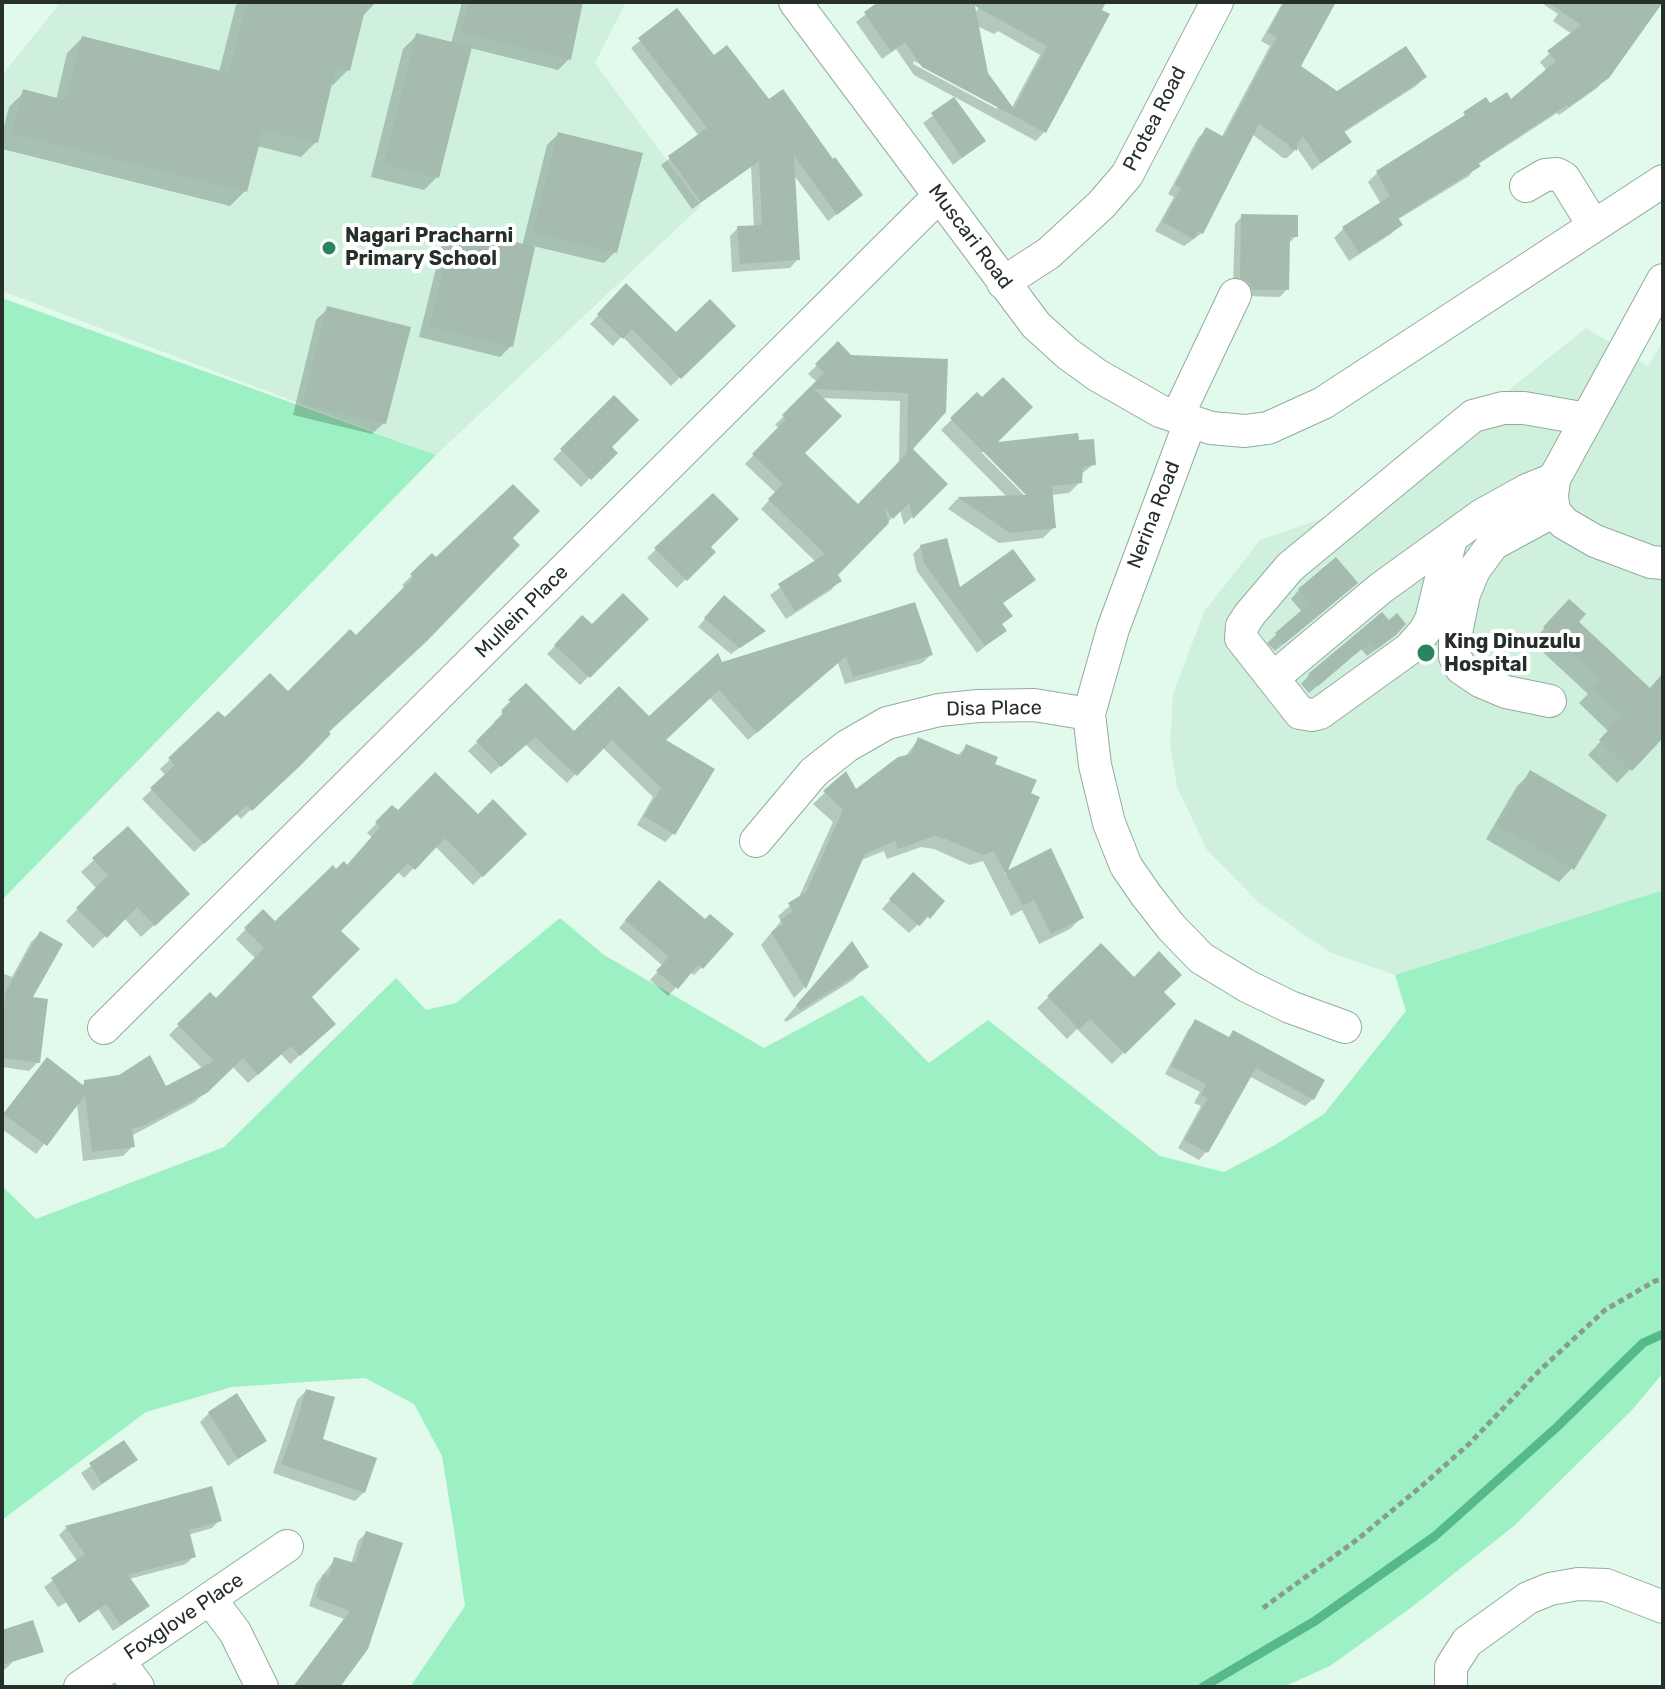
<!DOCTYPE html>
<style>
body{margin:0}
#map{position:relative;width:1665px;height:1689px;overflow:hidden;background:#e2faec;font-family:Rubik,sans-serif}
canvas{display:block}
.frame{position:absolute;inset:0;border:4px solid #262f2a;pointer-events:none}
</style>
<div id="map">
<canvas width="1665" height="1689"></canvas>
<div class="frame"></div>
</div>
<script>
const ctx = document.querySelector('canvas').getContext('2d');
ctx.lineJoin = 'round';
function fillPath(path, color) {
  ctx.fillStyle = color;
  ctx.fill(path, 'evenodd');
}
function poly(rows) {
  const path = new Path2D();
  for (const r of rows) {
    path.moveTo(r[0], r[1]);
    for (let i = 2; i < r.length; i += 2) path.lineTo(r[i], r[i + 1]);
  }
  return path;
}
function stroke(path, color, width, dash) {
  ctx.strokeStyle = color;
  ctx.lineWidth = width;
  ctx.lineCap = dash ? 'butt' : 'round';
  ctx.setLineDash(dash || []);
  ctx.stroke(path);
}
function drawText(font, color, halo, rows, align = 'center') {
  ctx.font = font + ' Rubik,sans-serif';
  ctx.lineWidth = 8;
  ctx.setLineDash([]);
  ctx.textBaseline = 'middle';
  ctx.strokeStyle = halo;
  ctx.fillStyle = color;
  for (const [text, x, y, turn = 0] of rows) {
    ctx.save();
    ctx.translate(x, y);
    ctx.rotate((+turn || 0) * Math.PI / 180);
    ctx.textAlign = isNaN(turn) ? turn : align;
    if (halo) ctx.strokeText(text, 0, 0);
    ctx.fillText(text, 0, 0);
    ctx.restore();
  }
}
fillPath(poly([
 [61,2,626,2,595,63,701,206,436,455,2,291,2,75],
 [1586,328,1648,366,1663,341,1663,890,1395,975,1329,952,1258,902,1207,850,1177,787,1170,745,1173,694,1204,612,1260,540,1369,502]
]), '#d0f0de');
fillPath(poly([
 [2,298,436,455,2,900],
 [1663,890,1663,1373,1632,1410,1515,1525,1412,1607,1330,1666,1283,1687,410,1687,465,1606,454,1530,442,1456,414,1404,365,1378,232,1387,146,1412,2,1520,2,1186,36,1219,224,1147,396,978,426,1010,456,1003,560,918,604,955,764,1048,862,995,929,1063,988,1020,1160,1156,1224,1172,1275,1145,1324,1114,1406,1011,1395,975]
]), '#9df0c4');
fillPath(poly([
 [239,2,376,2,361,18,348,70,333,85,330,84,316,142,301,157,257,146,245,191,230,206,2,149,2,134,9,107,24,92,56,100,67,53,82,38,219,72,236,5],
 [462,2,582,2,569,59,558,70,470,48,437,177,424,190,371,177,403,49,417,35,451,44],
 [881,2,937,2,971,23,981,2,1104,2,1099,11,1107,15,1044,132,1036,141,914,75,896,49,882,59,856,22],
 [977,26,994,34,998,31,1040,55,1011,109,986,74],
 [914,61,997,105,997,109,913,64],
 [1283,2,1334,2,1298,66,1337,93,1425,77,1416,86,1343,133,1349,142,1312,170,1297,148,1287,158,1283,158,1252,134,1202,233,1184,246,1155,231,1174,197,1168,194,1198,138,1206,130,1221,138,1270,46,1261,41],
 [1540,2,1657,2,1607,77,1597,88,1559,115,1557,113,1477,165,1469,176,1397,220,1400,225,1391,234,1349,261,1334,238,1343,229,1381,204,1368,182,1377,173,1455,123,1486,99,1489,105,1511,102,1547,71,1540,62,1572,34,1553,21,1558,14],
 [677,11,713,58,769,102,832,162,861,195,828,221,793,174,798,259,790,268,732,272,730,236,738,228,754,227,751,167,692,209,661,165,699,136,631,48],
 [953,100,984,140,953,165,923,123],
 [558,134,615,252,604,263,533,246,511,346,500,357,419,337,443,240,454,229,522,246,547,145],
 [1242,216,1296,236,1288,244,1287,289,1280,297,1246,296,1233,285,1235,224],
 [626,286,676,335,733,326,671,386,622,336,613,346,590,324],
 [328,308,384,423,372,434,293,415,316,320],
 [838,344,850,357,946,361,911,450,945,484,904,525,900,510,835,575,839,581,831,590,786,619,770,595,816,562,761,509,776,493,745,464,779,428,775,425,817,382,808,374],
 [820,398,900,401,899,464,858,506,802,453],
 [977,395,992,444,1094,464,1080,475,1080,482,1069,493,1051,495,1054,527,1043,538,999,543,948,509,957,499,1007,497,941,430],
 [981,452,987,452,1034,500,1032,503],
 [614,398,609,447,615,453,581,487,553,459],
 [713,495,708,547,713,552,677,588,647,558],
 [921,546,959,590,1002,604,1000,625,1004,631,977,653,917,571,913,554],
 [432,556,436,560,327,732,328,734,241,819,236,814,194,852,142,799,166,776,160,769,218,714,225,720,288,694,356,637,405,589,402,585],
 [1299,590,1346,591,1275,651,1267,643,1302,612,1291,599],
 [914,604,931,655,922,663,845,684,838,663,748,740,709,697,663,740,674,833,665,842,637,825,653,797,602,747,567,783,525,744,491,774,468,751,496,724,494,722,504,712,501,710,526,686,574,734,649,719,721,664],
 [717,605,763,631,731,654,698,627],
 [1556,615,1576,622,1649,690,1663,675,1663,735,1617,783,1588,755,1609,732,1579,703,1588,694,1532,642],
 [582,618,592,627,646,619,580,685,547,654],
 [1389,623,1403,624,1385,643,1367,656,1361,649,1309,693,1301,684,1309,675],
 [918,740,957,756,967,746,1028,794,1038,798,1004,874,1050,851,1081,918,1070,929,1039,944,1022,910,1011,916,983,861,970,865,934,849,921,847,887,859,884,851,859,861,804,988,794,998,761,945,781,921,778,916,798,899,833,822,813,804,845,774,856,792,904,758],
 [1531,773,1572,868,1559,882,1486,839,1517,786],
 [392,808,398,813,478,816,525,834,473,885,435,846,404,878,397,871,338,931,310,997,324,1033,290,1064,281,1054,248,1083,232,1066,195,1102,131,1136,133,1146,123,1156,83,1161,77,1104,36,1154,2,1129,2,1116,38,1069,81,1086,85,1082,165,1089,203,1069,169,1035,210,994,216,1000,256,959,236,939,263,912,275,924,336,871,347,867,373,838,367,833],
 [127,829,175,906,141,937,124,918,93,948,66,921,97,889,81,872],
 [904,884,942,901,920,926,918,924,909,933,882,909],
 [651,890,701,968,694,975,690,972,668,996,650,980,663,966,619,928],
 [40,934,30,999,38,1062,29,1071,2,1067,2,973,12,977,31,942],
 [1101,946,1133,979,1161,992,1173,1004,1112,1064,1077,1029,1067,1039,1037,1008],
 [839,957,866,966,853,980,786,1022,784,1020],
 [1195,1022,1313,1099,1305,1106,1249,1076,1206,1152,1199,1160,1178,1148,1201,1106,1194,1103,1200,1092,1165,1074,1188,1030],
 [306,1391,321,1441,364,1492,355,1501,273,1473,297,1400],
 [209,1413,265,1440,228,1466,200,1422],
 [123,1443,135,1459,93,1491,81,1473],
 [211,1488,220,1520,212,1528,188,1535,194,1556,186,1564,129,1579,147,1606,139,1613,113,1631,86,1591,58,1607,44,1587,78,1562,59,1535,66,1528],
 [366,1533,338,1687,293,1687,344,1619,309,1606,316,1584,335,1559,351,1564,358,1541],
 [5,1631,12,1663,2,1672,2,1632]
]), '#0003');
stroke(poly([
 [1203,1687,1315,1621,1435,1536,1557,1427,1643,1343,1663,1334]
]), '#56b989', 9);
fillPath(poly([
 [247,2,367,2,350,71,336,67,318,143,263,130,247,192,12,133,23,89,65,100,82,36,229,73],
 [469,2,583,2,571,60,461,32],
 [878,2,1106,2,1102,10,1110,14,1046,133,922,67,905,42,891,52,864,12],
 [975,6,1047,46,1014,109,988,73],
 [1284,2,1336,2,1301,66,1337,91,1406,46,1427,77,1344,131,1352,142,1321,163,1303,136,1297,144,1297,151,1294,149,1292,151,1288,144,1259,124,1203,234,1198,231,1194,239,1162,222,1181,188,1175,185,1206,127,1224,137,1277,37,1268,32],
 [1548,2,1663,2,1609,78,1569,107,1567,105,1478,163,1481,166,1398,218,1403,225,1359,253,1342,227,1390,196,1376,171,1465,115,1463,112,1486,97,1490,103,1507,92,1511,99,1556,61,1547,51,1581,25],
 [677,8,714,55,727,45,769,99,783,89,833,159,835,157,863,195,837,215,794,156,800,260,740,264,737,226,762,225,759,161,701,202,668,156,707,128,638,38],
 [416,33,472,47,439,178,384,164],
 [954,97,986,141,962,158,931,113],
 [558,132,643,153,617,253,533,232],
 [1241,214,1298,215,1298,237,1290,237,1289,290,1253,290,1250,284,1240,277],
 [454,226,535,247,513,347,429,326],
 [626,283,676,332,710,299,736,326,681,379,632,329,623,339,597,314],
 [327,306,411,327,386,424,303,404],
 [838,341,851,355,948,359,946,412,913,449,948,484,913,519,909,503,893,519,884,506,889,523,838,575,842,581,795,611,778,584,825,554,768,499,783,484,752,454,786,419,782,415,824,373,815,364],
 [814,389,908,393,907,453,858,504,805,453,842,416],
 [1003,377,1033,407,998,442,1078,433,1079,440,1094,439,1096,465,1083,467,1082,483,1052,486,1056,528,1010,533,957,497,1026,495,950,418,977,392,982,397],
 [614,395,639,420,612,447,618,453,591,480,560,449],
 [513,484,540,511,513,538,520,545,426,642,329,732,331,734,300,766,252,811,247,805,204,844,150,788,175,765,168,758,218,711,225,717,270,673,288,691,350,629,356,635,413,578,410,574,432,553,436,557],
 [713,493,739,519,711,547,716,552,687,581,654,548],
 [947,538,960,587,1013,549,1036,580,1003,603,1013,616,1002,624,1007,631,985,646,924,563,920,545],
 [1336,557,1358,583,1284,644,1275,633,1310,603,1298,589],
 [623,593,649,619,590,678,554,645,582,615,592,624],
 [724,595,766,631,740,648,704,618],
 [1569,599,1586,614,1579,622,1650,688,1663,673,1663,738,1632,771,1599,740,1621,717,1591,688,1599,679,1543,627],
 [915,602,933,655,853,677,846,656,757,733,719,690,666,740,715,769,675,835,644,816,661,788,612,740,577,776,535,737,501,767,476,741,503,714,501,712,511,702,508,700,526,683,574,731,619,686,649,716,718,653,722,662],
 [1382,612,1389,620,1397,613,1406,624,1396,635,1377,649,1370,642,1318,686,1308,674],
 [918,737,961,756,966,744,998,757,995,764,1037,780,1031,793,1040,797,1008,870,1051,848,1084,918,1051,934,1034,900,1023,906,994,851,983,855,946,839,934,836,898,849,895,841,865,854,806,989,771,932,783,924,780,920,793,911,788,903,806,892,843,810,823,791,846,771,856,789,898,757,911,754],
 [1530,770,1607,815,1574,870,1498,825],
 [435,772,478,814,493,799,527,834,483,877,445,838,415,870,408,863,341,931,360,949,312,997,336,1024,300,1056,291,1046,258,1075,243,1058,207,1093,143,1126,132,1128,135,1147,92,1152,85,1095,47,1146,3,1114,47,1057,84,1086,84,1080,119,1075,150,1055,166,1086,214,1061,177,1024,210,992,216,998,264,948,244,928,263,909,275,921,333,865,336,869,344,861,347,865,380,827,375,822,392,805,398,810],
 [128,826,190,894,155,926,137,907,107,938,76,908,108,875,92,858],
 [913,872,945,901,930,919,927,916,919,926,889,899],
 [659,880,705,919,710,914,734,934,703,969,698,965,678,989,656,971,669,957,625,920],
 [40,931,63,944,33,997,48,999,40,1063,2,1058,2,1022,6,991],
 [852,941,869,967,800,1010,796,1005],
 [1101,943,1134,977,1159,951,1182,975,1164,992,1176,1004,1125,1054,1090,1019,1079,1029,1047,996],
 [1195,1019,1229,1037,1233,1030,1325,1080,1314,1100,1256,1068,1208,1153,1184,1140,1208,1098,1201,1095,1206,1084,1171,1066],
 [306,1389,335,1397,323,1439,377,1458,365,1493,281,1464,294,1429],
 [237,1393,267,1441,238,1459,208,1412],
 [124,1440,138,1460,102,1484,89,1463],
 [212,1486,222,1521,189,1530,196,1557,128,1575,150,1606,121,1625,106,1604,79,1623,51,1578,85,1554,65,1526],
 [366,1531,403,1543,368,1649,340,1687,293,1687,350,1611,316,1598,323,1574,329,1575,334,1557,355,1563],
 [33,1620,44,1652,2,1665,2,1630]
]), '#a4bbad');
const minor = poly([
 [795,2,1036,325,1068,354,1097,375,1160,411,1211,428,1245,431,1268,428,1323,403,1663,181],
 [1526,186,1545,175,1557,174,1564,178,1594,226],
 [1663,280,1554,479,1552,496,1554,511,1564,523,1595,541,1651,562,1663,563],
 [1003,283,1049,253,1101,205,1127,175,1217,2],
 [1177,417,1235,295],
 [1190,422,1113,629,1089,714,1095,765,1109,823,1126,866,1146,895,1171,927,1201,958,1247,986,1290,1007,1345,1027],
 [1451,538,1431,620,1424,632,1409,649,1320,713,1312,715,1300,713,1241,638,1242,626,1250,614,1290,567,1473,416,1503,408,1524,408,1587,419],
 [1273,678,1381,588,1482,515,1527,490,1554,479],
 [1550,701,1506,692,1480,681,1461,668,1455,657,1455,638,1464,594,1474,570,1493,544,1554,511],
 [756,841,814,772,847,746,887,723,939,710,978,706,1034,705,1089,714],
 [104,1028,939,196],
 [210,1599,235,1632,262,1687],
 [119,1661,138,1687],
 [80,1687,287,1546],
 [1451,1687,1451,1667,1467,1642,1528,1598,1550,1589,1578,1584,1606,1585,1663,1607]
]);
stroke(minor, '#94ab9e', 34);
stroke(poly([
 [1263,1608,1358,1539,1424,1484,1469,1444,1539,1371,1605,1310,1655,1281,1663,1279]
]), '#8a9b91', 5, [6, 4]);
stroke(minor, '#fff', 32);
for (const [x, y, r, color] of [
 [329,248,8,"#28855c"],
 [1426,653,10,"#28855c"]
]) {
  const dot = new Path2D();
  dot.arc(x, y, r, 0, 2 * Math.PI);
  ctx.fillStyle = color;
  ctx.fill(dot);
  stroke(dot, '#fff', 3);
}
drawText('20px', '#262f2a', '#fff', [
 ["Protea Road",1155,119,-63],
 ["Muscari Road",970,237,53],
 ["Nerina Road",1154,515,-69],
 ["Mullein Place",522,612,-45],
 ["Disa Place",994,709,-1],
 ["Foxglove Place",184,1617,-34]
]);
drawText('bold 20px', '#262f2a', '#fff', [
 ["Nagari Pracharni",345,236],
 ["Primary School",345,259],
 ["King Dinuzulu",1444,642],
 ["Hospital",1444,665]
], 'left');
</script>
